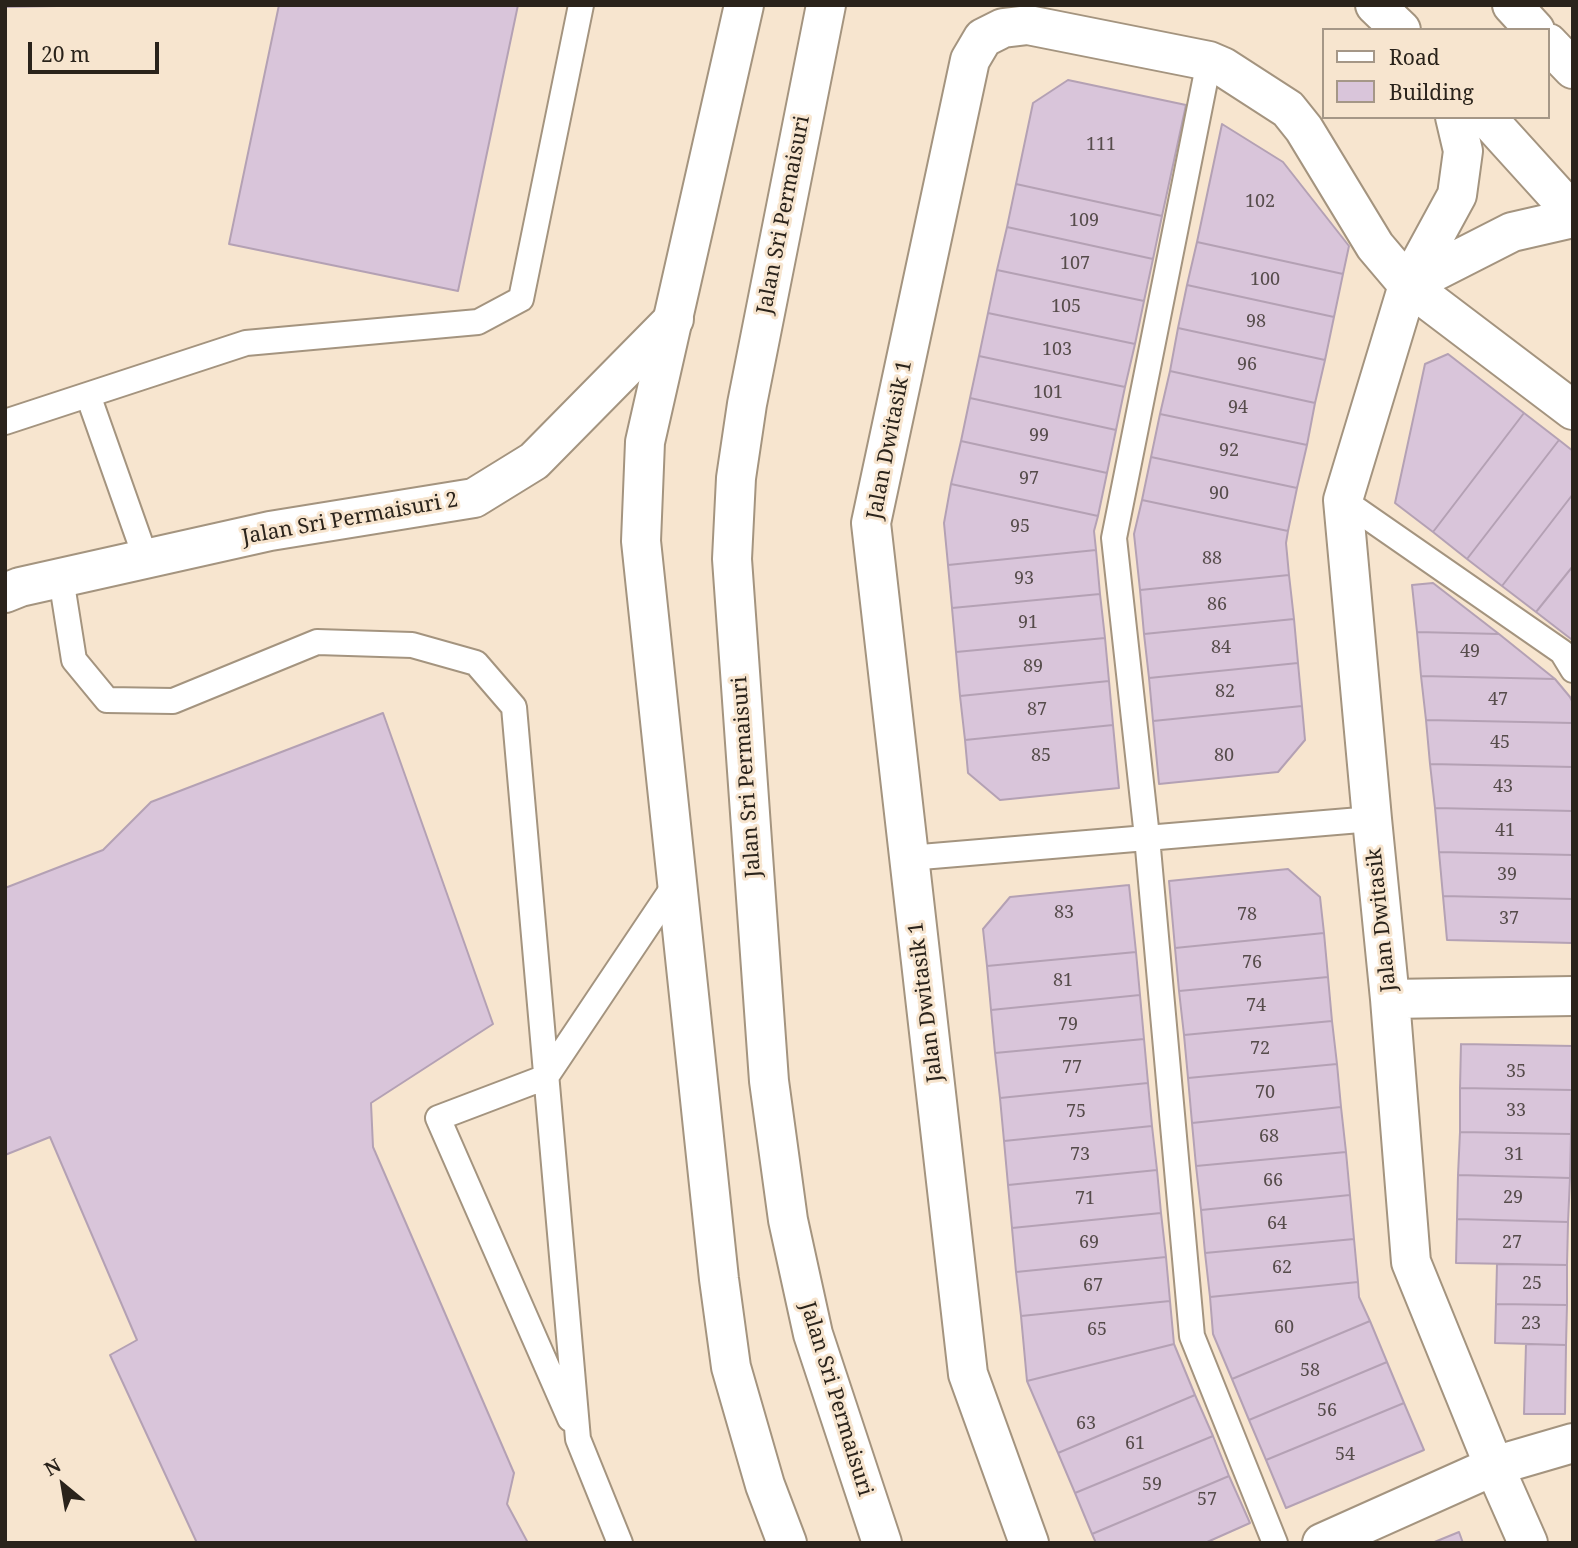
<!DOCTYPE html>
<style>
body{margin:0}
#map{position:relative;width:1578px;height:1548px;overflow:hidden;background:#f7e5cf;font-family:"Noto Serif",serif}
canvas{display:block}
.frame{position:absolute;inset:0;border:7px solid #2a231b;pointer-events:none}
.legend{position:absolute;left:1322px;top:28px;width:228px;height:91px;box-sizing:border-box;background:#f7e5cf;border:2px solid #a59787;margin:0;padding:9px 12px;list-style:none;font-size:21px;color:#2a231b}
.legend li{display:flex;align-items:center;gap:14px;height:35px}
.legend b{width:35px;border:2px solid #a59787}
.north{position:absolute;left:28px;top:1450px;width:70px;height:70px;-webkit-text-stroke:5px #f7e5cf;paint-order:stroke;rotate:330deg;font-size:19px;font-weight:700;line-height:28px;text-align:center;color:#2a231b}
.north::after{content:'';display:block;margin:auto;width:24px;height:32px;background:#2a231b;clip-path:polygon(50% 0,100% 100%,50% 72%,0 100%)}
.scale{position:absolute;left:28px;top:42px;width:131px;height:32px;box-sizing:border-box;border:4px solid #2a231b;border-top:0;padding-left:9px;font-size:21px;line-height:24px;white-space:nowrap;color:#2a231b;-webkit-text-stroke:5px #f7e5cf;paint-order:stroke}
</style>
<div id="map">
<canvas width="1578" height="1548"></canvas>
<div class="frame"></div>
<ul class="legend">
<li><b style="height:9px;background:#fff"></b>Road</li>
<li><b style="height:19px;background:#d9c5da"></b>Building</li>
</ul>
<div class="north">N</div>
<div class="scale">20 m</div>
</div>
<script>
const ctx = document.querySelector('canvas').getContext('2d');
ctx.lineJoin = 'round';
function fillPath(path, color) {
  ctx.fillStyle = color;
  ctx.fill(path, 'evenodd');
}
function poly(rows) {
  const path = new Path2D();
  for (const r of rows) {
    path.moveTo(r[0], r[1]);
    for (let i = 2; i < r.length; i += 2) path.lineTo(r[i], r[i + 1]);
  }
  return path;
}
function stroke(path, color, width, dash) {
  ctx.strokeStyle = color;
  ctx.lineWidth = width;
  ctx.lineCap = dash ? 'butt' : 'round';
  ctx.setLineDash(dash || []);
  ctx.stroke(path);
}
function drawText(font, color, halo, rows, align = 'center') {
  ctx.font = font + ' "Noto Serif",serif';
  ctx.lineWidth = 6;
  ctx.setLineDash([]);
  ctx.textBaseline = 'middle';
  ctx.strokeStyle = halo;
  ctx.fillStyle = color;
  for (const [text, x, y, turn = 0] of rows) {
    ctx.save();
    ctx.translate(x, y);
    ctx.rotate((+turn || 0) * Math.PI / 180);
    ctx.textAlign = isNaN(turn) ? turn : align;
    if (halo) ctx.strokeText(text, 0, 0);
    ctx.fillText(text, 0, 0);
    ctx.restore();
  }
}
const building = poly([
 [5,5,109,5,5,7,5,5],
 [279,5,518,5,458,291,229,244,279,5],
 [1068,80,1186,105,1162,216,1016,184,1033,103,1068,80],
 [1222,124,1283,162,1349,246,1343,274,1197,242,1222,124],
 [1016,184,1162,216,1153,259,1007,227,1016,184],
 [1007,227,1153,259,1144,301,997,270,1007,227],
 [1197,242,1343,274,1334,317,1187,285,1197,242],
 [997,270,1144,301,1135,344,988,313,997,270],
 [1187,285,1334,317,1325,360,1178,328,1187,285],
 [988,313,1135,344,1125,387,979,356,988,313],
 [1178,328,1325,360,1315,403,1170,371,1178,328],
 [1448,354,1524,413,1433,532,1395,503,1425,364,1448,354],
 [979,356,1125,387,1116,430,970,398,979,356],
 [1170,371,1315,403,1307,445,1160,414,1170,371],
 [970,398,1116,430,1107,473,961,441,970,398],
 [1524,413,1559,440,1467,559,1433,532,1524,413],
 [1160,414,1307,445,1297,488,1151,457,1160,414],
 [1559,440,1573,451,1573,494,1502,586,1467,559,1559,440],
 [961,441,1107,473,1098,516,951,484,961,441],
 [1151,457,1297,488,1288,531,1142,500,1151,457],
 [951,484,1098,516,1094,531,1096,550,948,565,944,523,951,484],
 [1573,494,1573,566,1536,612,1502,586,1573,494],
 [1142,500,1288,531,1286,543,1289,575,1140,590,1134,534,1142,500],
 [1096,550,1100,594,952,608,948,565,1096,550],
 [1573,566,1573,637,1571,639,1536,612,1573,566],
 [1289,575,1294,619,1144,634,1140,590,1289,575],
 [1433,583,1499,634,1417,632,1412,585,1433,583],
 [1100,594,1105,638,956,652,952,608,1100,594],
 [1294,619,1298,663,1149,678,1144,634,1294,619],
 [1417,632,1499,634,1555,679,1421,676,1417,632],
 [1105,638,1109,681,960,696,956,652,1105,638],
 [1298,663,1302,706,1153,721,1149,678,1298,663],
 [1421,676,1555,679,1570,697,1573,703,1573,723,1426,720,1421,676],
 [1109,681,1113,725,965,740,960,696,1109,681],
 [1302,706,1305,740,1278,772,1159,784,1153,721,1302,706],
 [383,713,493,1024,371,1103,373,1147,514,1473,507,1504,528,1543,197,1543,110,1355,137,1340,50,1137,5,1155,5,888,103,850,151,802,383,713],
 [1426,720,1573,723,1573,767,1430,764,1426,720],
 [1113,725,1119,788,1000,800,968,773,965,740,1113,725],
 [1430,764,1573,767,1573,811,1435,808,1430,764],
 [1435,808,1573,811,1573,855,1439,852,1435,808],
 [1439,852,1573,855,1573,899,1443,896,1439,852],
 [1288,869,1320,897,1324,933,1175,948,1169,881,1288,869],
 [1129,885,1136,952,987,966,983,929,1010,897,1129,885],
 [1443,896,1573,899,1573,943,1447,940,1443,896],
 [1324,933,1328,977,1179,991,1175,948,1324,933],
 [1136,952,1140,995,991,1010,987,966,1136,952],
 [1328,977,1332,1021,1184,1035,1179,991,1328,977],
 [1140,995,1144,1039,995,1053,991,1010,1140,995],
 [1332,1021,1337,1064,1188,1078,1184,1035,1332,1021],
 [1144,1039,1148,1083,1000,1098,995,1053,1144,1039],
 [1461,1044,1573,1046,1572,1090,1460,1088,1461,1044],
 [1337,1064,1341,1107,1192,1123,1188,1078,1337,1064],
 [1148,1083,1152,1126,1004,1141,1000,1098,1148,1083],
 [1460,1088,1572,1090,1571,1134,1460,1132,1460,1088],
 [1341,1107,1346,1152,1196,1166,1192,1123,1341,1107],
 [1152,1126,1157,1170,1008,1185,1004,1141,1152,1126],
 [1460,1132,1571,1134,1570,1178,1458,1175,1460,1132],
 [1346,1152,1350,1195,1201,1210,1196,1166,1346,1152],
 [1157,1170,1161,1213,1012,1228,1008,1185,1157,1170],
 [1458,1175,1570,1178,1568,1222,1457,1219,1458,1175],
 [1350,1195,1354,1239,1205,1253,1201,1210,1350,1195],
 [1161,1213,1166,1257,1016,1272,1012,1228,1161,1213],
 [1457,1219,1568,1222,1567,1265,1456,1263,1457,1219],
 [1354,1239,1358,1282,1210,1297,1205,1253,1354,1239],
 [1166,1257,1170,1301,1021,1316,1016,1272,1166,1257],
 [1497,1264,1567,1265,1567,1305,1496,1304,1497,1264],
 [1358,1282,1359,1297,1370,1321,1232,1379,1213,1334,1210,1297,1358,1282],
 [1170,1301,1174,1344,1027,1381,1021,1316,1170,1301],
 [1496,1304,1567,1305,1566,1345,1495,1343,1496,1304],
 [1370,1321,1387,1362,1249,1420,1232,1379,1370,1321],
 [1174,1344,1195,1395,1058,1453,1027,1381,1174,1344],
 [1526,1344,1566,1345,1565,1414,1524,1414,1526,1344],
 [1387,1362,1404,1403,1266,1460,1249,1420,1387,1362],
 [1195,1395,1213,1436,1075,1493,1058,1453,1195,1395],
 [1404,1403,1424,1450,1286,1508,1266,1460,1404,1403],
 [1213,1436,1229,1476,1092,1534,1075,1493,1213,1436],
 [1229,1476,1250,1523,1205,1543,1096,1543,1092,1534,1229,1476],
 [1459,1532,1463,1543,1432,1543,1459,1532]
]);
fillPath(building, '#d9c5da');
stroke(building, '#b4a1b4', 2);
const lane = poly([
 [1209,61,1114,538,1147,837,1192,1336,1275,1543],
 [88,395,146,559],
 [5,422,246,343,478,322,521,299,581,5],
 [1343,500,1562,652,1573,670],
 [61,578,74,660,107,700,173,701,317,642,412,645,476,663,514,707,578,1439,620,1543],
 [909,858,1372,819],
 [570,1419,438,1118,546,1077,676,883]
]);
const street = poly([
 [1455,117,1463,151,1457,195,1408,285,1343,500,1372,819,1390,999,1411,1262,1494,1466,1528,1543],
 [1408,285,1512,232,1573,218],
 [5,593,20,587,270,531,474,498,534,461,674,319],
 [1390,999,1573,996],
 [1029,1543,968,1374,871,523,970,60,983,38,1003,28,1028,25,1209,61,1223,67,1288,109,1304,129,1375,246,1408,285,1573,410],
 [1322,1543,1494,1466,1573,1443]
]);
const secondary = poly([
 [744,5,645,442,641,541,719,1279,731,1367,765,1485,787,1543],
 [826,5,747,404,736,478,732,559,769,1081,788,1220,813,1334,882,1543],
 [1375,5,1401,30],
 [1512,5,1535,30],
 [1548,43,1573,69],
 [1486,117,1573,213]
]);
stroke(lane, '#a4947f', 28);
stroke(street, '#a4947f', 42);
stroke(secondary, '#a4947f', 42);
stroke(lane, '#fff', 24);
stroke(street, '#fff', 38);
stroke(secondary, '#fff', 38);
drawText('18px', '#564c4b', null, [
 ["111",1101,145],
 ["102",1260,202],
 ["109",1084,221],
 ["107",1075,264],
 ["100",1265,280],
 ["105",1066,307],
 ["98",1256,322],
 ["103",1057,350],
 ["96",1247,365],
 ["101",1048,393],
 ["94",1238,408],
 ["99",1039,436],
 ["92",1229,451],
 ["97",1029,479],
 ["90",1219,494],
 ["95",1020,527],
 ["88",1212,559],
 ["93",1024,579],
 ["86",1217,605],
 ["91",1028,623],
 ["84",1221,648],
 ["49",1470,652],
 ["89",1033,667],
 ["82",1225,692],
 ["47",1498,700],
 ["87",1037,710],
 ["45",1500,743],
 ["85",1041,756],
 ["80",1224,756],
 ["43",1503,787],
 ["41",1505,831],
 ["39",1507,875],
 ["83",1064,913],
 ["78",1247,915],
 ["37",1509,919],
 ["76",1252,963],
 ["81",1063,981],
 ["74",1256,1006],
 ["79",1068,1025],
 ["72",1260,1049],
 ["77",1072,1068],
 ["35",1516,1072],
 ["70",1265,1093],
 ["33",1516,1111],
 ["75",1076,1112],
 ["68",1269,1137],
 ["73",1080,1155],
 ["31",1514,1155],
 ["66",1273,1181],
 ["29",1513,1198],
 ["71",1085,1199],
 ["64",1277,1224],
 ["69",1089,1243],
 ["27",1512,1243],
 ["62",1282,1268],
 ["25",1532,1284],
 ["67",1093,1286],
 ["23",1531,1324],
 ["60",1284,1328],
 ["65",1097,1330],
 ["58",1310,1371],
 ["56",1327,1411],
 ["63",1086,1424],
 ["61",1135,1444],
 ["54",1345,1455],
 ["59",1152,1485],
 ["57",1207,1500]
]);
drawText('21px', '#2a231b', '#f7e5cf', [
 ["Jalan Sri Permaisuri",784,215,-79],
 ["Jalan Dwitasik 1",890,440,-79],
 ["Jalan Sri Permaisuri 2",350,519,-10],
 ["Jalan Sri Permaisuri",747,777,-94],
 ["Jalan Dwitasik",1382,920,-96],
 ["Jalan Dwitasik 1",926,1002,-97],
 ["Jalan Sri Permaisuri",836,1399,73]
]);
</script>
